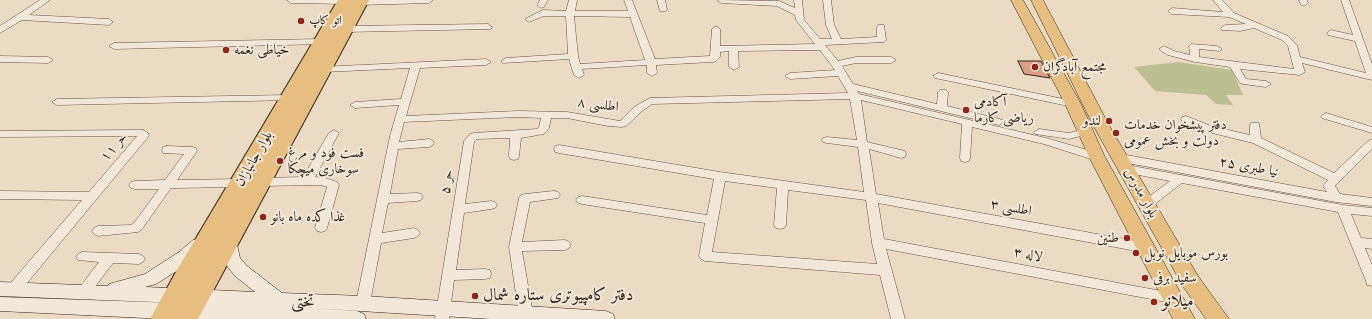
<!DOCTYPE html>
<meta charset="utf-8">
<style>
body{margin:0}
canvas{display:block;background:#ebdbc3}
</style>
<canvas width="1372" height="319"></canvas>
<script>
const ctx = document.querySelector('canvas').getContext('2d');
ctx.lineJoin = 'round';
function fillPath(path, color) {
  ctx.fillStyle = color;
  ctx.fill(path, 'evenodd');
}
function poly(rows) {
  const path = new Path2D();
  for (const r of rows) {
    path.moveTo(r[0], r[1]);
    for (let i = 2; i < r.length; i += 2) path.lineTo(r[i], r[i + 1]);
  }
  return path;
}
function stroke(path, color, width, dash) {
  ctx.strokeStyle = color;
  ctx.lineWidth = width;
  ctx.lineCap = dash ? 'butt' : 'round';
  ctx.setLineDash(dash || []);
  ctx.stroke(path);
}
function drawText(font, color, halo, rows, align = 'center') {
  ctx.font = font + ' "Old Standard TT",Amiri,serif';
  ctx.lineWidth = 4;
  ctx.setLineDash([]);
  ctx.textBaseline = 'middle';
  ctx.strokeStyle = halo;
  ctx.fillStyle = color;
  for (const [text, x, y, turn = 0] of rows) {
    ctx.save();
    ctx.translate(x, y);
    ctx.rotate((+turn || 0) * Math.PI / 180);
    ctx.textAlign = isNaN(turn) ? turn : align;
    if (halo) ctx.strokeText(text, 0, 0);
    ctx.fillText(text, 0, 0);
    ctx.restore();
  }
}
fillPath(poly([
 [1178,62,1232,70,1243,95,1226,95,1233,105,1216,104,1206,95,1155,91,1134,67]
]), '#bbbf92');
const building = poly([
 [1018,61,1041,61,1050,78,1024,74,1018,61]
]);
fillPath(building, '#dba088');
stroke(building, '#332419', 1);
const street = poly([
 [40,0,50,0,29,15,109,19,113,22,109,25,22,20,0,33,0,26,40,0],
 [287,0,349,0,349,1,345,4,291,3,287,0],
 [358,0,433,0,429,3,360,5,356,2,358,0],
 [540,0,548,0,544,7,541,8,537,5,540,0],
 [569,0,577,0,575,11,628,11,624,0,632,0,655,59,710,56,712,29,716,26,720,29,720,46,815,44,796,20,795,15,777,6,721,3,717,0,779,1,795,8,794,0,802,0,804,20,820,39,832,39,826,25,823,0,831,0,834,25,841,39,877,37,877,27,878,25,884,25,886,40,884,42,825,45,838,61,856,57,891,57,896,60,891,63,856,63,842,66,853,84,937,104,938,92,940,90,946,90,948,92,947,106,1003,120,1004,122,999,125,857,91,859,94,1046,138,1101,154,1102,157,1101,160,1097,161,1044,144,972,127,970,158,969,161,965,162,961,161,960,158,962,124,861,100,867,142,905,151,906,154,905,157,901,158,869,149,876,194,1147,243,1151,245,1153,248,1151,251,1147,253,878,203,884,239,1172,293,1177,294,1179,298,1177,302,1172,303,886,249,905,319,891,319,880,275,705,261,701,259,699,256,705,223,582,204,578,203,576,200,578,197,582,196,707,215,714,179,559,153,555,152,554,149,555,146,559,145,720,172,864,192,858,147,827,143,823,142,822,140,823,138,827,137,857,140,850,99,652,104,642,111,626,126,622,127,608,126,567,118,551,118,549,128,544,134,521,138,519,156,518,159,514,160,510,159,509,156,510,138,477,139,474,142,465,204,491,201,495,202,497,205,495,208,491,209,464,213,456,270,485,269,490,270,491,274,490,278,485,279,454,280,449,319,435,319,464,141,470,134,474,133,537,129,539,127,541,118,518,117,404,122,399,142,429,139,433,141,434,143,433,145,429,147,398,149,390,194,417,193,421,194,423,197,421,200,417,201,388,203,382,233,414,228,418,230,420,233,418,236,414,238,381,243,370,303,368,307,363,308,358,307,356,303,369,239,390,136,399,105,355,108,350,105,355,102,401,99,410,68,323,72,318,69,320,67,486,59,491,62,486,65,420,68,406,116,518,111,567,112,620,121,634,107,650,98,848,93,838,76,790,79,785,76,790,73,835,70,820,50,738,51,739,67,734,70,729,67,729,51,720,52,720,57,716,61,713,62,656,65,657,73,652,76,647,73,647,65,582,69,584,75,579,78,574,75,569,59,503,63,501,61,506,58,568,54,566,16,544,16,529,22,525,19,543,10,566,11,569,0],
 [574,16,630,17,645,60,580,64,578,56,574,16],
 [725,181,777,188,774,225,776,228,780,229,784,228,786,225,788,190,866,200,872,243,877,264,712,252,725,181],
 [657,0,665,0,667,9,666,11,660,11,657,0],
 [1213,0,1222,0,1234,13,1288,36,1297,45,1300,57,1366,73,1355,41,1328,35,1327,33,1331,30,1353,35,1341,0,1349,0,1372,64,1372,80,1302,63,1305,72,1300,75,1240,69,1246,79,1266,81,1271,84,1266,87,1243,84,1240,83,1230,67,1195,62,1168,55,1161,51,1159,49,1164,46,1174,51,1190,55,1189,46,1191,44,1217,46,1222,49,1220,51,1199,49,1199,57,1294,69,1288,46,1282,40,1254,28,1240,31,1222,30,1221,28,1225,25,1246,24,1229,17,1172,14,1168,11,1172,8,1223,12,1213,0],
 [1299,0,1307,0,1308,3,1304,6,1301,5,1299,0],
 [488,24,492,27,491,29,345,32,341,29,345,26,488,24],
 [322,39,325,40,327,42,325,44,114,49,109,46,114,43,322,39],
 [0,56,48,57,53,60,48,63,0,62,0,56],
 [938,73,1073,101,1078,104,1073,107,935,78,933,76,938,73],
 [289,95,294,98,293,100,57,105,52,102,57,99,289,95],
 [1326,113,1372,127,1372,133,1322,118,1321,116,1326,113],
 [1186,116,1211,126,1250,135,1250,125,1251,123,1259,123,1261,138,1334,173,1368,141,1372,139,1372,149,1335,186,1340,194,1372,198,1372,206,1336,202,1117,161,1116,158,1117,155,1121,154,1327,192,1323,186,1328,180,1253,143,1204,131,1182,121,1181,119,1182,117,1186,116],
 [1039,129,1069,133,1085,129,1090,132,1089,134,1069,139,1035,134,1034,132,1039,129],
 [143,130,148,133,149,135,148,137,18,294,13,295,8,294,6,290,8,286,82,200,0,199,0,191,89,192,137,136,0,137,0,131,143,130],
 [334,130,339,133,315,177,326,178,337,182,339,185,327,228,325,231,321,232,317,231,315,228,327,187,321,185,260,186,256,185,254,182,256,179,260,178,303,177,329,133,334,130],
 [167,146,192,147,196,148,197,151,177,180,240,179,244,180,246,183,244,186,240,187,171,188,142,229,138,232,98,236,94,234,92,231,94,228,98,226,131,225,134,223,159,189,135,189,131,188,129,185,131,182,135,181,165,180,184,154,163,153,162,150,163,147,167,146],
 [1127,165,1343,205,1372,208,1372,216,1351,214,1361,238,1372,239,1372,249,1365,248,1372,265,1372,286,1367,285,1366,281,1338,212,1182,183,1151,207,1147,208,1143,207,1141,204,1143,201,1170,181,1123,172,1121,169,1123,166,1127,165],
 [554,191,558,192,560,195,558,198,530,202,522,242,565,240,569,242,571,245,569,248,565,250,522,251,533,314,531,318,524,319,521,318,519,314,509,247,519,198,521,195,525,194,554,191],
 [82,252,139,254,143,256,145,259,143,262,139,264,113,263,88,296,83,297,78,296,76,292,99,262,78,260,76,257,78,254,82,252]
]);
const secondary = poly([
 [228,234,234,236,236,240,240,258,247,266,282,293,363,296,606,311,613,314,615,319,491,319,311,308,357,311,364,314,366,319,166,319,0,311,0,297,206,304,0,296,0,282,108,286,109,284,145,274,179,252,193,240,199,239,205,240,207,245,205,250,191,262,156,284,145,287,255,292,235,276,223,261,220,252,220,240,222,236,228,234]
]);
const primary = poly([
 [1011,0,1023,0,1081,104,1105,157,1195,319,1173,319,1089,157,1065,104,1011,0],
 [1031,0,1043,0,1110,127,1198,276,1229,319,1206,319,1184,288,1094,127,1031,0]
]);
const highway = poly([
 [338,0,369,0,198,319,150,319,177,270,338,0]
]);
stroke(street, '#615244', 1);
stroke(secondary, '#332419', 1);
stroke(primary, '#332419', 1);
stroke(highway, '#332419', 2);
fillPath(street, '#f2e8d8');
fillPath(secondary, '#f2e8d8');
fillPath(primary, '#e6be82');
fillPath(highway, '#e6be82');
for (const [x, y, r, color] of [
 [301,21,4,"#8f2418"],
 [226,50,4,"#8f2418"],
 [1035,67,4,"#8f2418"],
 [966,110,4,"#8f2418"],
 [1109,121,4,"#8f2418"],
 [1116,133,4,"#8f2418"],
 [280,161,4,"#8f2418"],
 [263,217,4,"#8f2418"],
 [1127,238,4,"#8f2418"],
 [1136,253,4,"#8f2418"],
 [1145,278,4,"#8f2418"],
 [475,296,4,"#8f2418"],
 [1154,302,4,"#8f2418"]
]) {
  const dot = new Path2D();
  dot.arc(x, y, r, 0, 2 * Math.PI);
  ctx.fillStyle = color;
  ctx.fill(dot);
  stroke(dot, '#f2e8d8', 1.5);
}
drawText('12px', '#332419', '#f2e8d8', [
 ["اتو کاپ",309,21]
], 'left');
drawText('14px', '#332419', '#f2e8d8', [
 ["خیاطی نغمه",234,50],
 ["مجتمع آبادگران",1043,67],
 ["آکادمی",974,102],
 ["ریاضی کارما",974,118],
 ["لندو",1101,121,"right"],
 ["دفتر پیشخوان خدمات",1124,125],
 ["دولت و بخش عمومی",1124,141],
 ["فست فود و مرغ",288,153],
 ["سوخاری میچکا",288,169],
 ["غذا کده ماه بانو",271,217],
 ["طنین",1119,238,"right"],
 ["بورس موبایل نوبل",1144,253],
 ["سفید برفی",1153,278]
], 'left');
drawText('14px', '#332419', '#f2e8d8', [
 ["اطلسی ۸",598,105,7],
 ["حر ۱۱",114,147,-49],
 ["بلوار جانبازان",254,159,-60],
 ["نیا طبری ۲۵",1249,167,10],
 ["حر ۵",447,182,-82],
 ["بلوار مدرس",1141,193,61],
 ["اطلسی ۳",1011,208,10],
 ["لاله ۳",1028,255,11]
]);
drawText('17px', '#332419', '#f2e8d8', [
 ["دفتر کامپیوتری ستاره شمال",483,296],
 ["میلانو",1162,302]
], 'left');
drawText('17px', '#332419', '#f2e8d8', [
 ["تختی",303,302,2]
]);
</script>
